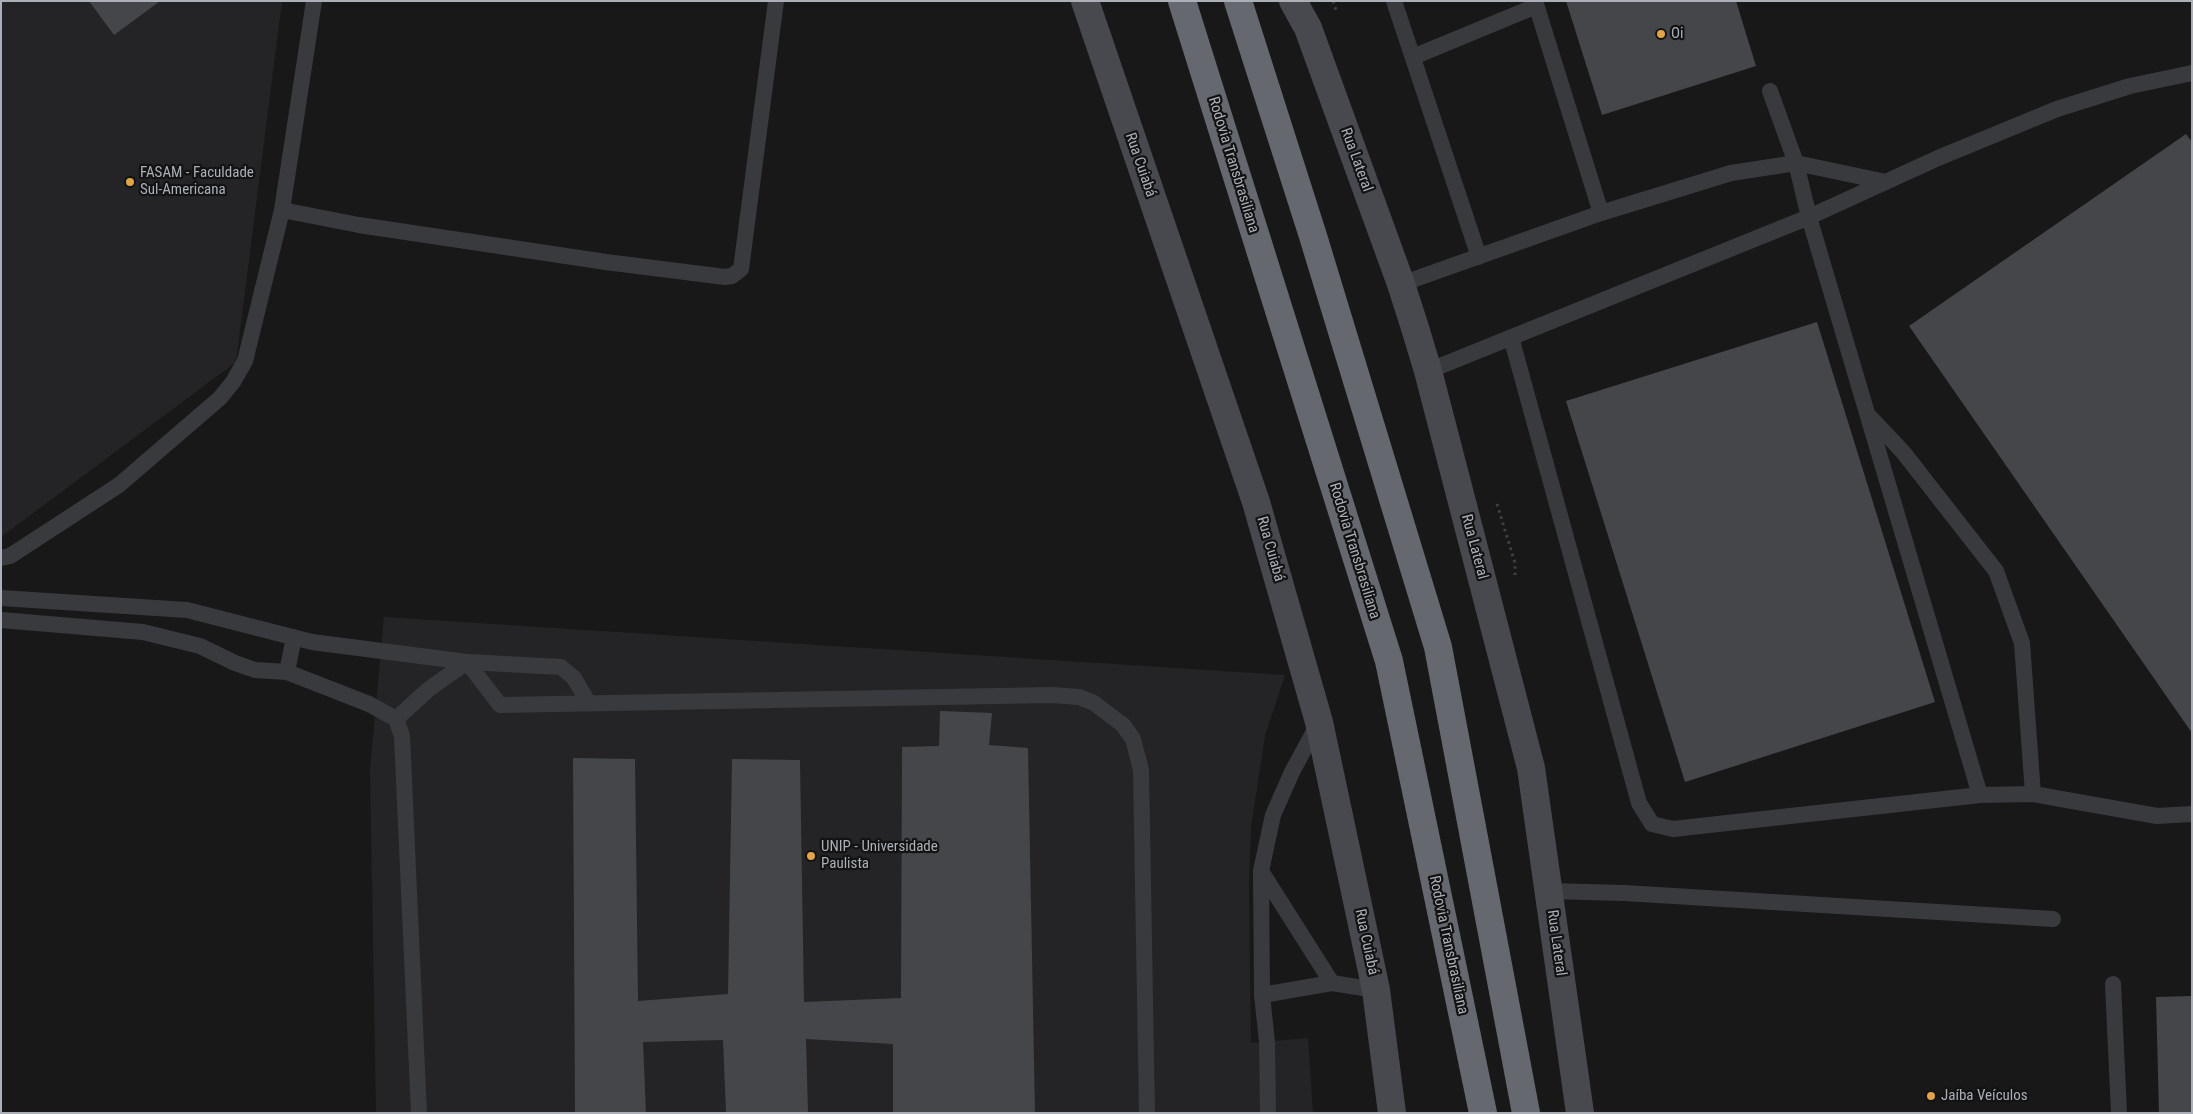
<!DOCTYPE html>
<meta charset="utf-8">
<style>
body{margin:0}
#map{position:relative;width:2193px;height:1114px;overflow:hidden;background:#181819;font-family:"Roboto Condensed",sans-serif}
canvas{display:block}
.frame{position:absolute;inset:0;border:2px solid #abb0b8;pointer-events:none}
</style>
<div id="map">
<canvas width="2193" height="1114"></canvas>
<div class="frame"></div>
</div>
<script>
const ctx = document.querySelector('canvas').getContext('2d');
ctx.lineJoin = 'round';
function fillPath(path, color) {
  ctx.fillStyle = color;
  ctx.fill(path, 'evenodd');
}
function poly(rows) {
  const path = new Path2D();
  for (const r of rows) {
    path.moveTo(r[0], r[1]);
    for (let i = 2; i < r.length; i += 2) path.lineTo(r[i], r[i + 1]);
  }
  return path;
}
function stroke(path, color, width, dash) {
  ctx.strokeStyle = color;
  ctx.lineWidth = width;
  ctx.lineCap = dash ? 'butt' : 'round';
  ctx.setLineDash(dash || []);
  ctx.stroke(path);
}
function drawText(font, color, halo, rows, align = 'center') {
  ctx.font = font + ' "Roboto Condensed",sans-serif';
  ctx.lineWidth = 4.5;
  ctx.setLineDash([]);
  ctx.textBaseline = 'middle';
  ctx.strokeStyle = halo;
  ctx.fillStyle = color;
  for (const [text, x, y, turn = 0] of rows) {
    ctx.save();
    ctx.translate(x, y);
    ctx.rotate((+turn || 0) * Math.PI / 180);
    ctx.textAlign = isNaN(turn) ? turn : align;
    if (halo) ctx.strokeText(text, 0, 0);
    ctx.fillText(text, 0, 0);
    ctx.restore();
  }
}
fillPath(poly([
 [1,1,282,1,236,362,1,537],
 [384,617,1285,675,1265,736,1251,827,1249,886,1251,1043,1308,1038,1313,1113,376,1113,370,770]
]), '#242426');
fillPath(poly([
 [89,1,160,1,114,35],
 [1566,1,1736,1,1756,66,1602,115],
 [2186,134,2192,142,2192,733,1909,326],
 [1817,322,1935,702,1685,782,1566,401],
 [940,711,992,713,989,745,1028,748,1035,1113,893,1113,893,1044,806,1039,808,1113,726,1113,723,1040,643,1042,646,1113,575,1113,573,758,635,759,638,1001,728,994,732,759,800,760,804,1002,901,998,902,747,939,746],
 [2192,996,2192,1113,2159,1113,2156,997]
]), '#454649');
stroke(poly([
 [1333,1,1336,10],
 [1497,504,1515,563,1515,575]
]), '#3f4145', 3, [2.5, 4]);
stroke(poly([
 [1394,1,1479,257],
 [1535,1,1601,213],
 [1413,57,1536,6],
 [282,210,359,225,606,262,725,277,732,276,741,269,776,1],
 [1401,284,1601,213,1731,173,1796,163,1886,182],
 [1511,337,1639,803,1652,824,1673,829,1980,795,1809,217,1796,163,1770,91],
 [1428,371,1809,217,1938,158,2057,109,2130,86,2192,73],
 [1870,417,1903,452,1996,571,2022,643,2033,794],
 [1,558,10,556,119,485,220,398,233,382,245,361,282,210,314,1],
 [1,598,187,610,312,642,467,662,561,667,574,678,588,702],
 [1,620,143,632,200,646,235,663,255,670,287,672,369,704,396,719,402,736,419,1113],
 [287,672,294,637],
 [396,719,429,689,467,662,500,705,1052,695,1079,697,1094,703,1123,725,1133,739,1141,770,1147,1113],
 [1319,722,1292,772,1273,815,1261,871,1332,983],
 [1980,795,2033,794,2157,816,2192,814],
 [1261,871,1262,995,1267,1042,1268,1113],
 [1549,891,1624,893,2053,919],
 [2113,984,2119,1113],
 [1262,995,1332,983,1376,990]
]), '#393a3e', 16);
stroke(poly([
 [1085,1,1256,502,1319,722,1376,990,1392,1113],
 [1293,1,1308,28,1401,284,1416,331,1428,371,1531,768,1580,1113]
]), '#47494e', 28);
stroke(poly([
 [1182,1,1389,661,1483,1113],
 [1238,1,1313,236,1438,647,1526,1113]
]), '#65686f', 28);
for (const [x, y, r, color] of [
 [1661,34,5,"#e2a446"],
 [130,182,5,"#e2a446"],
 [811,856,5,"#e2a446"],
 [1931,1096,5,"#e2a446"]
]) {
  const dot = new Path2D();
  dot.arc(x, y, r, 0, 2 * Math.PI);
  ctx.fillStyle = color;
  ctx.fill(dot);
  stroke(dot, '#131314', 2);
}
drawText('15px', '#abb0b8', '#131314', [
 ["Oi",1671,34],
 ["FASAM - Faculdade",140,173],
 ["Sul-Americana",140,190],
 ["UNIP - Universidade",821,847],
 ["Paulista",821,864],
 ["Jaíba Veículos",1941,1096]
], 'left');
drawText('15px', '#abb0b8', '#131314', [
 ["Rua Lateral",1356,160,70],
 ["Rua Cuiabá",1140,165,71],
 ["Rodovia Transbrasiliana",1233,165,73],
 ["Rua Lateral",1474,547,75],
 ["Rua Cuiabá",1270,549,74],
 ["Rodovia Transbrasiliana",1354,551,73],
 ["Rua Cuiabá",1366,942,78],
 ["Rua Lateral",1556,943,82],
 ["Rodovia Transbrasiliana",1448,945,78]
]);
</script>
